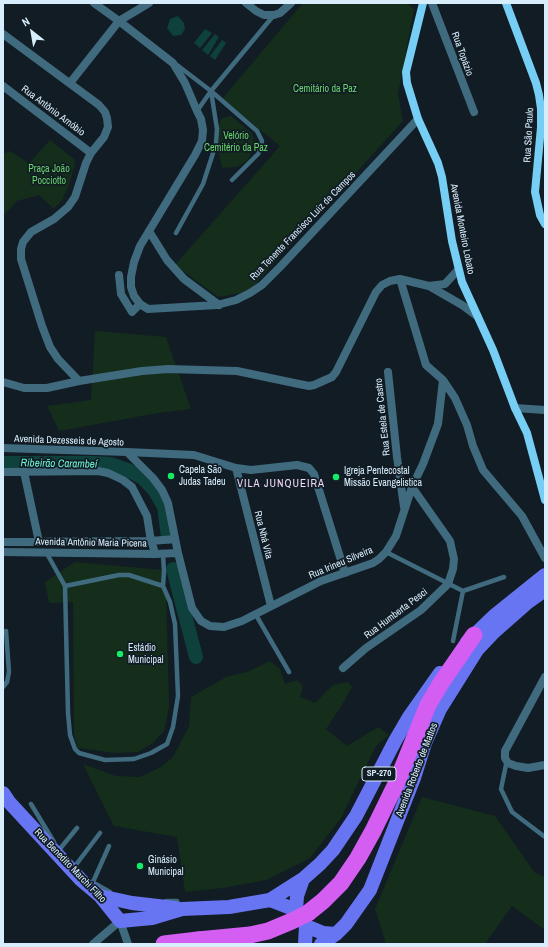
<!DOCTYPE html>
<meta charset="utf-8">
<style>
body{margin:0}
#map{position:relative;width:548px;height:947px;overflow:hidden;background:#111c24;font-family:"Archivo Narrow",sans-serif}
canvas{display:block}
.frame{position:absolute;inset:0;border:4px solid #d8edfc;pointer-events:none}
.north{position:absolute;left:12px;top:12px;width:40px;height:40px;-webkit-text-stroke:3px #111c24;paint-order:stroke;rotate:329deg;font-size:11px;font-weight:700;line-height:16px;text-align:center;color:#d8edfc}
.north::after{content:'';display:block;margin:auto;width:14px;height:18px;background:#d8edfc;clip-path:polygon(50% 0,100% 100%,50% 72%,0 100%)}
</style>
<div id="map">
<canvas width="548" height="947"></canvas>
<div class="frame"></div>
<div class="north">N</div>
</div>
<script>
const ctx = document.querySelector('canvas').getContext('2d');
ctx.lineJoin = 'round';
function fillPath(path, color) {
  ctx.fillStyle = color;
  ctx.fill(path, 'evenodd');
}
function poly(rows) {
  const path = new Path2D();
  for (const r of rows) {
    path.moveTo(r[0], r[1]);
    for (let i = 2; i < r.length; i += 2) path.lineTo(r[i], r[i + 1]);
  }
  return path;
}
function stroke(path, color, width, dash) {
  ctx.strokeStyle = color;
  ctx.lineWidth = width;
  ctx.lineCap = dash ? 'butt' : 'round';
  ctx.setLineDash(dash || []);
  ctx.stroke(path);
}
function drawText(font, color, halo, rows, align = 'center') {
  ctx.font = font + ' "Archivo Narrow",sans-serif';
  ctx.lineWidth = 3.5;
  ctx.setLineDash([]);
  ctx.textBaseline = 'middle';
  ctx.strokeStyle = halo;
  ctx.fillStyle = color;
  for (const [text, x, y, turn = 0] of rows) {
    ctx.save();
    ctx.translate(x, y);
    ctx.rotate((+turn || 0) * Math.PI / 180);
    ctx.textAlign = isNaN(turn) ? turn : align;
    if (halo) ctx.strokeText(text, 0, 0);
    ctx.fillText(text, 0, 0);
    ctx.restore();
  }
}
fillPath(poly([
 [303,3,407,3,414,9,398,94,403,121,248,292,218,297,175,265,280,146,222,99],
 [231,116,253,134,254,146,248,160,237,167,222,168,219,154,219,124,222,118],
 [50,140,74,159,75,164,69,185,62,200,54,209,39,195,17,201,3,216,3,154,10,151,29,163],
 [95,331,166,337,191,409,158,413,59,431,47,406,91,400],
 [75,562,163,570,166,590,169,706,164,731,153,743,138,752,115,753,78,748,74,735,73,602,49,603,45,582],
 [270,661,280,669,285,684,297,680,303,686,300,697,315,703,333,685,348,682,352,687,340,708,326,729,347,746,378,727,389,735,376,746,341,818,310,858,266,880,223,888,185,892,177,837,114,826,83,764,116,776,140,777,161,767,173,757,189,726,191,697,228,676,247,672],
 [422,797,495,816,535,873,545,877,545,930,512,906,485,944,386,944,375,909]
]), '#142e1b');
fillPath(poly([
 [178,16,184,23,185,29,181,35,173,36,167,28,170,19],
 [205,29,212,33,200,48,194,43],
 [215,34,219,37,208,55,202,50],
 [222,40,226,43,215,60,210,56]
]), '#0e403c');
stroke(poly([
 [3,463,93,463,111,464,128,470,143,478,155,491,164,507,168,537],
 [173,569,196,657]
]), '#0e403c', 14);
stroke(poly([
 [211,91,257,131,262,141,261,148,258,154,232,180],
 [197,111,211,91,274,15],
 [176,233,203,184,216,144,217,129,211,91,177,65],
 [46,552,65,586,68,713,70,735,75,749,79,753,105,760,134,759,151,753,167,744,173,727,178,696,175,624,170,602,163,586,164,572,163,554],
 [386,552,463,591],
 [65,586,119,575,129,575,163,586],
 [463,591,504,577],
 [256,615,289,672],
 [453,641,463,591],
 [3,687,7,682,9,672,6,631],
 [507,760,501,789,512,812,545,837],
 [31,804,54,842],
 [59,850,77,828],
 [75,866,100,833],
 [93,882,109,846],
 [94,883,110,892],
 [166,901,177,901,181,907]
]), '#406b7f', 4.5);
stroke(poly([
 [94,3,119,21,173,63,185,83,197,111,201,119,203,130,202,141,195,155,140,246,134,262,131,277,131,287,134,296,140,304,148,309,217,305,236,300,250,293,262,285,280,267,418,119],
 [246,3,256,11,264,15,274,15,280,13,291,3],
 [432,3,474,112],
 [3,34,99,105,105,112,107,118,108,127,104,137,91,153,86,163,75,197,68,207,54,219,31,232,23,242,21,249,21,259,42,326,50,347,58,359,79,381],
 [70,83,119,21,149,3],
 [3,86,91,153],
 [149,231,167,260,184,279,219,305],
 [119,275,121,294,132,312,140,304],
 [429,286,445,284,458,270],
 [388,372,397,457,404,507],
 [443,380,455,398,467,425,473,446,483,470,522,516,545,558],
 [3,382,24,388,47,388,79,381,142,371,168,369,237,371,294,383,309,386,314,385,332,377,336,372,376,292,382,285,390,281,400,279,429,286,462,305,477,316],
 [515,408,545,410],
 [3,448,127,452,153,478,162,490,168,503,178,553,192,608,201,621,210,626,224,627,242,621,321,581,373,563,379,559,386,552,396,536,412,487,423,464,438,424,443,380,426,365,400,279],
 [127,452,194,455,236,468,251,470,297,465,309,468,314,474,345,573],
 [236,468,271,606],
 [3,472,98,471,108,473,123,480,132,487,147,516,150,535,155,554],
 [24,472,39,542],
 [3,542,151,541,175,539],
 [3,552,155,554,178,553],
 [343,668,366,648,421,610,448,584,453,569,454,559,450,541,412,487],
 [545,677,505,751,505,758,508,763,516,766,528,768,545,765],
 [93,944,120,921,128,944]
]), '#406b7f', 8);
stroke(poly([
 [423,3,406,72,407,83,418,119,438,163,442,177,452,241,462,282,493,350,515,408,527,433,545,500],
 [506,3,536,83,539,95,541,109,541,127,535,192,540,215,545,224]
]), '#77cef4', 8);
stroke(poly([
 [467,642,494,616,545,575],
 [3,793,9,802,81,880,100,896,120,921,152,918,182,909,229,907,270,900,303,879,320,864,333,850,356,816,395,741,409,717,440,673],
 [100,896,132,903,175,908],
 [270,900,296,910,306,926,305,944],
 [296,910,297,896,303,879],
 [306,926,323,933,336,934],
 [321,944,336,934,346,924,370,890,414,778,425,743,440,709,477,650,494,632,528,602,545,590]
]), '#6875f3', 14);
stroke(poly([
 [308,913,323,901,341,883,358,858,373,831,396,784,428,705,441,683,474,635],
 [164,944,198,940,212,941]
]), '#d45df2', 17);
stroke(poly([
 [198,940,250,935,268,931,292,921,308,913]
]), '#d45df2', 17);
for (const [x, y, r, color] of [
 [171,476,4,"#14ec66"],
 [336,477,4,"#14ec66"],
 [120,654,4,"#14ec66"],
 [140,866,4,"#14ec66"]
]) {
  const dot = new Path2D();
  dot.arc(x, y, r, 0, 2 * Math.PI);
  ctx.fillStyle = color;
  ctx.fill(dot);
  stroke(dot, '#111c24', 1.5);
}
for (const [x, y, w] of [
 [379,774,34]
]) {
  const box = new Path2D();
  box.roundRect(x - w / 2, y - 7, w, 14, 3);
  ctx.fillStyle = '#111c24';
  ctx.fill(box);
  stroke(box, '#d8edfc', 1);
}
drawText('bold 9px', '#d8edfc', null, [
 ["SP-270",379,774]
]);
drawText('10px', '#d8edfc', '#111c24', [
 ["Rua Topázio",462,54,70],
 ["Rua Antônio Arnóbio",53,111,37],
 ["Rua São Paulo",529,135,-87],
 ["Rua Tenente Francisco Luiz de Campos",303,226,-46],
 ["Avenida Monteiro Lobato",462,229,79],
 ["Rua Estela de Castro",383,417,-96],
 ["Avenida Dezesseis de Agosto",69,441,2],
 ["Rua Nhá Vita",263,535,76],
 ["Avenida Antônio Maria Picena",91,543,1],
 ["Rua Irineu Silveira",341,563,-23],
 ["Rua Humberta Pesci",396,614,-37],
 ["Avenida Roberto de Mattos",417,770,-69],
 ["Rua Benedito Marchi Filho",70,866,46]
]);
drawText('10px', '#69d66c', '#111c24', [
 ["Cemitário da Paz",325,89],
 ["Velório",236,136],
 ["Cemitério da Paz",236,148],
 ["Praça João",49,169],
 ["Pocciotto",49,181]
]);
drawText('10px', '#d8edfc', '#111c24', [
 ["Capela São",179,470],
 ["Judas Tadeu",179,482],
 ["Igreja Pentecostal",344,471],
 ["Missão Evangelistica",344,483],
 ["Estádio",128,648],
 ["Municipal",128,660],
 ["Ginásio",148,860],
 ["Municipal",148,872]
], 'left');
drawText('italic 11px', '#6ef3d1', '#111c24', [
 ["Ribeirão Carambeí",59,464,1]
]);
ctx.letterSpacing = '1px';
drawText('11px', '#f0d9fc', '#111c24', [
 ["VILA JUNQUEIRA",281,484]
]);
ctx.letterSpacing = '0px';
</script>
